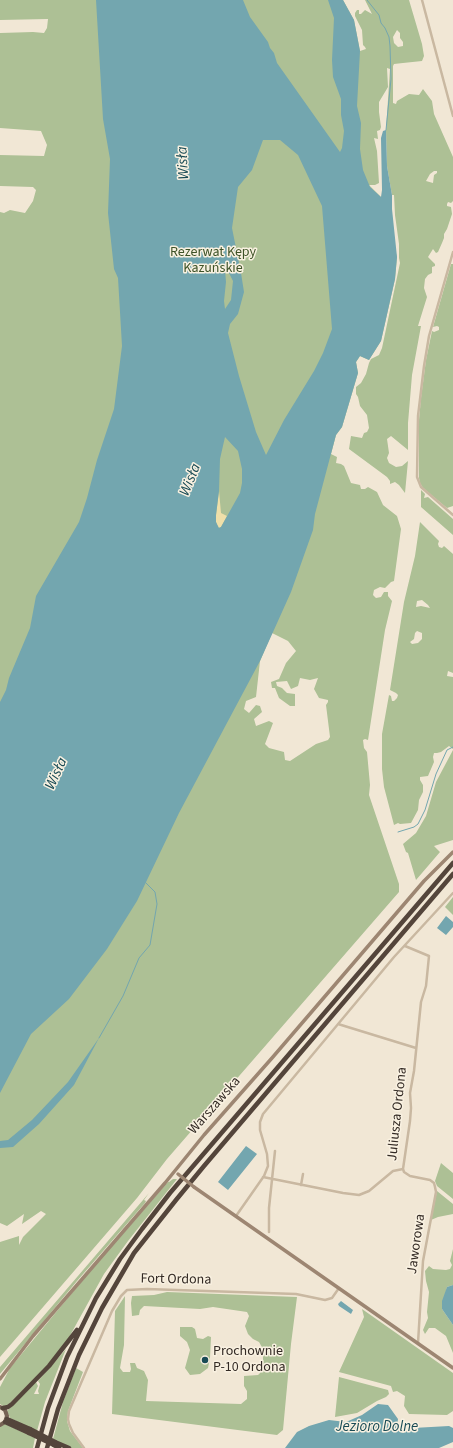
<!DOCTYPE html>
<meta charset="utf-8">
<style>
body{margin:0}
canvas{display:block;background:#f1e7d5}
</style>
<canvas width="453" height="1448"></canvas>
<script>
const ctx = document.querySelector('canvas').getContext('2d');
ctx.lineJoin = 'round';
function fillPath(path, color) {
  ctx.fillStyle = color;
  ctx.fill(path, 'evenodd');
}
function poly(rows) {
  const path = new Path2D();
  for (const r of rows) {
    path.moveTo(r[0], r[1]);
    for (let i = 2; i < r.length; i += 2) path.lineTo(r[i], r[i + 1]);
  }
  return path;
}
function stroke(path, color, width, dash) {
  ctx.strokeStyle = color;
  ctx.lineWidth = width;
  ctx.lineCap = dash ? 'butt' : 'round';
  ctx.setLineDash(dash || []);
  ctx.stroke(path);
}
function drawText(font, color, halo, rows, align = 'center') {
  ctx.font = font + ' "Source Sans 3",sans-serif';
  ctx.lineWidth = 3;
  ctx.setLineDash([]);
  ctx.textBaseline = 'middle';
  ctx.strokeStyle = halo;
  ctx.fillStyle = color;
  for (const [text, x, y, turn = 0] of rows) {
    ctx.save();
    ctx.translate(x, y);
    ctx.rotate((+turn || 0) * Math.PI / 180);
    ctx.textAlign = isNaN(turn) ? turn : align;
    if (halo) ctx.strokeText(text, 0, 0);
    ctx.fillText(text, 0, 0);
    ctx.restore();
  }
}
fillPath(poly([
 [0,0,343,0,354,20,360,51,366,49,365,47,363,45,362,30,355,16,355,13,357,10,359,10,359,14,361,14,365,10,372,14,365,0,409,0,422,44,424,56,422,61,403,63,394,64,393,66,393,103,396,104,397,101,409,94,419,95,423,89,432,101,434,114,453,157,453,201,451,203,448,202,447,204,447,206,451,207,452,214,447,229,444,234,444,238,442,243,438,252,436,253,433,249,428,257,435,264,435,266,432,267,432,273,428,275,425,279,424,288,427,297,418,326,421,326,412,375,408,423,408,450,391,436,387,439,389,453,387,458,389,463,396,467,402,466,408,461,405,493,399,485,395,482,390,484,390,481,387,477,349,449,351,436,362,438,364,433,367,432,369,428,367,415,360,406,358,397,356,394,356,387,361,383,366,374,369,363,371,359,379,355,382,348,400,263,399,258,399,244,395,215,394,195,392,195,387,166,386,130,390,69,387,68,388,87,379,102,379,112,381,127,380,130,377,131,378,139,374,138,377,151,379,183,375,185,369,185,381,197,397,257,395,279,381,341,369,360,360,356,356,362,358,373,342,427,336,435,331,454,337,457,336,463,341,464,344,466,351,483,360,485,361,489,365,489,368,487,377,492,383,505,397,516,401,529,394,581,391,582,385,588,380,587,374,590,373,595,376,598,381,597,384,592,388,592,388,596,392,601,385,630,368,740,365,739,363,740,364,748,367,752,370,785,369,795,399,884,399,892,167,1159,137,1198,0,1357,0,1242,19,1236,19,1245,23,1237,46,1214,41,1211,22,1224,24,1214,7,1226,0,1223,0,212,4,213,10,210,25,213,33,201,36,190,33,187,0,186,0,155,44,156,47,145,41,131,0,128,0,33,33,32,44,33,47,28,48,19,0,20],
 [397,30,400,33,400,38,403,42,403,46,398,47,394,43,393,37],
 [434,171,437,171,437,173,434,175,433,183,426,181,430,174],
 [272,633,288,641,296,651,286,663,279,679,271,682,272,688,275,688,279,698,290,706,295,706,295,694,287,693,282,688,277,686,276,682,287,681,291,689,298,686,300,678,310,680,318,678,314,689,319,698,328,700,328,702,326,705,330,737,328,740,316,744,290,761,285,760,284,752,269,748,265,744,273,723,269,721,256,726,254,719,262,712,260,706,256,705,249,713,244,709,246,701,256,697,260,661],
 [451,264,453,264,453,506,447,508,423,488,420,483,419,478,419,420,421,398,426,360,432,331,434,332,439,330,439,327,437,326,433,327],
 [421,490,425,494,424,498,428,497,453,519,453,535,421,507],
 [420,522,439,541,438,544,439,547,442,548,444,546,453,554,453,673,448,671,447,676,453,677,453,749,449,746,441,752,437,753,434,753,433,757,434,762,428,776,420,777,420,780,423,785,423,792,419,800,418,810,411,823,400,824,398,823,394,825,384,787,382,769,382,734,389,695,391,696,392,701,394,701,397,698,398,695,396,693,390,690,404,602,415,556],
 [422,600,428,605,430,608,421,606,416,607,417,601],
 [417,631,422,633,422,639,418,643,412,644,410,642,414,639,415,633],
 [453,750,453,840,434,846,440,852,416,880,408,853,406,852,403,844,416,833,426,816,436,782],
 [453,897,453,915,445,907],
 [441,1163,453,1173,453,1199,437,1186,435,1181],
 [173,1179,177,1179,128,1241,104,1274,67,1341,52,1361,8,1405,3,1406,0,1404,0,1387,10,1368,91,1270,168,1182,169,1182],
 [437,1191,453,1204,453,1214,438,1217,431,1220],
 [149,1193,144,1200,146,1201,145,1203,77,1281,0,1374,0,1367],
 [453,1249,453,1285,447,1287,442,1309,453,1325,453,1353,446,1336,435,1328,429,1328,425,1334,423,1330,428,1318,427,1312,429,1292,426,1281,425,1271,429,1266,433,1269,446,1270,450,1269,452,1265,450,1261],
 [167,1292,297,1297,291,1344,283,1430,277,1435,112,1414,115,1311,125,1296,124,1345,120,1368,123,1372,130,1372,131,1369,130,1363,135,1363,137,1368,144,1371,148,1380,146,1401,241,1404,247,1399,247,1391,244,1386,244,1376,258,1375,263,1370,263,1349,259,1342,253,1339,248,1334,245,1326,249,1316,247,1312,213,1307,200,1309,144,1306,140,1310,139,1315,132,1316,131,1303,132,1296,154,1295],
 [362,1309,453,1373,453,1411,447,1415,409,1414,404,1406,405,1396,397,1391,393,1392,391,1386,339,1372,364,1317],
 [180,1327,192,1327,195,1329,197,1338,203,1339,208,1336,211,1337,210,1358,208,1368,200,1374,190,1375,185,1368,190,1350,187,1342,180,1336],
 [66,1349,45,1402,37,1431,10,1418,7,1411,36,1382,38,1386,34,1394,39,1394,38,1391,40,1384,38,1381],
 [76,1368,83,1372,68,1411,67,1421,70,1431,83,1448,71,1448,53,1439,63,1402],
 [339,1377,388,1390,389,1394,386,1397,377,1401,357,1413,335,1417],
 [5,1424,35,1438,33,1448,0,1448,0,1425]
]), '#adc095');
fillPath(poly([
 [219,491,221,513,227,516,221,527,218,528,216,522,216,515]
]), '#efdfa9');
fillPath(poly([
 [96,0,243,0,250,17,268,42,270,48,274,53,277,63,340,152,342,148,344,131,341,115,341,99,333,77,332,60,334,18,328,0,343,0,354,20,360,51,357,106,361,123,360,149,363,170,370,187,381,197,382,190,381,138,383,131,386,130,387,166,392,195,392,209,397,257,395,279,381,341,369,360,360,356,356,362,358,373,342,427,336,435,315,514,313,530,291,592,260,661,179,813,137,901,107,949,69,999,31,1034,0,1093,0,702,6,690,9,678,30,628,36,596,79,522,87,498,97,460,114,409,122,346,118,278,114,269,108,213,110,159,103,119],
 [263,140,280,140,298,155,322,206,332,329,323,353,314,371,284,420,266,455,256,432,239,376,228,333,230,324,238,314,244,292,241,273,232,228,238,187,252,170],
 [227,269,233,281,231,300,225,309,224,301,226,282,225,270],
 [225,437,238,451,242,469,242,483,240,493,221,527,219,528,216,522,216,515,219,491,220,459],
 [446,916,453,922,453,927,446,935,437,928],
 [99,1038,74,1085,39,1124,13,1147,0,1148,0,1141,8,1140,32,1120,68,1082],
 [246,1146,257,1154,228,1190,218,1182],
 [453,1285,453,1325,442,1309,442,1301,447,1287],
 [341,1301,353,1310,351,1314,339,1306,338,1304],
 [378,1404,388,1405,398,1419,397,1426,399,1431,403,1433,413,1428,449,1426,453,1428,453,1442,439,1448,285,1448,297,1432,309,1426,329,1420,346,1422,362,1415]
]), '#73a6af');
stroke(poly([
 [367,0,379,15,381,23,385,28,389,37,390,46,391,79,386,130],
 [398,832,414,827,418,824,425,810,436,774,447,750,453,747],
 [99,1038,123,996,139,958,150,945,157,904,155,892,145,882]
]), '#73a6af', 1);
stroke(poly([
 [422,0,453,116],
 [453,252,429,336,424,366,418,416,417,477,421,487,453,515],
 [338,1024,416,1048],
 [403,1169,410,1121,411,1108,410,1093,414,1071,421,1002,426,986,429,956,405,946],
 [403,1169,404,1172,410,1176,430,1180,434,1183,435,1187,436,1192,423,1261,418,1343],
 [263,1177,343,1193,359,1195,369,1191,393,1171,403,1169],
 [301,1185,303,1174],
 [236,1216,264,1176,268,1166,267,1154,260,1130,260,1122,263,1114,394,957,453,893],
 [269,1232,269,1208,275,1151],
 [84,1448,73,1433,69,1424,68,1419,69,1411,112,1311,121,1296,127,1290,147,1289,296,1294,325,1300,332,1298,339,1288]
]), '#c9b8a1', 2.5);
stroke(poly([
 [194,1187,453,1368],
 [0,1379,33,1336,165,1183,204,1135,272,1058,424,881,453,852]
]), '#9d8672', 3.5);
stroke(poly([
 [0,1407,5,1410,7,1416,5,1422,0,1425]
]), '#766354', 4);
stroke(poly([
 [3,1408,8,1407,12,1404,49,1366,77,1330],
 [7,1419,30,1429],
 [5,1422,29,1433],
 [55,1442,69,1448],
 [54,1445,59,1448],
 [37,1448,48,1408,67,1357,96,1298,120,1259,142,1229,170,1193,453,863],
 [47,1448,58,1409,79,1355,102,1308,134,1253,176,1200,204,1166,453,874]
]), '#54453b', 4.5);
stroke(poly([
 [178,1174,194,1187]
]), '#9d8672', 3.5);
stroke(poly([
 [30,1429,55,1442],
 [29,1433,54,1445]
]), '#54453b', 4.5);
for (const [x, y, r, color] of [
 [205,1360,4,"#194b55"]
]) {
  const dot = new Path2D();
  dot.arc(x, y, r, 0, 2 * Math.PI);
  ctx.fillStyle = color;
  ctx.fill(dot);
  stroke(dot, '#f9f1e1', 1.5);
}
drawText('14px', '#3d5227', '#f9f1e1', [
 ["Rezerwat Kępy",213,253],
 ["Kazuńskie",213,269]
]);
drawText('14px', '#332a24', '#f9f1e1', [
 ["Warszawska",215,1106,-49],
 ["Juliusza Ordona",398,1114,-84],
 ["Jaworowa",417,1244,-82],
 ["Fort Ordona",176,1280,1]
]);
drawText('14px', '#332a24', '#f9f1e1', [
 ["Prochownie",213,1352],
 ["P-10 Ordona",213,1368]
], 'left');
drawText('italic 15px', '#194b55', '#f9f1e1', [
 ["Wisła",184,163,-93],
 ["Wisła",191,480,-68],
 ["Wisła",57,774,-65],
 ["Jezioro Dolne",377,1428]
]);
</script>
